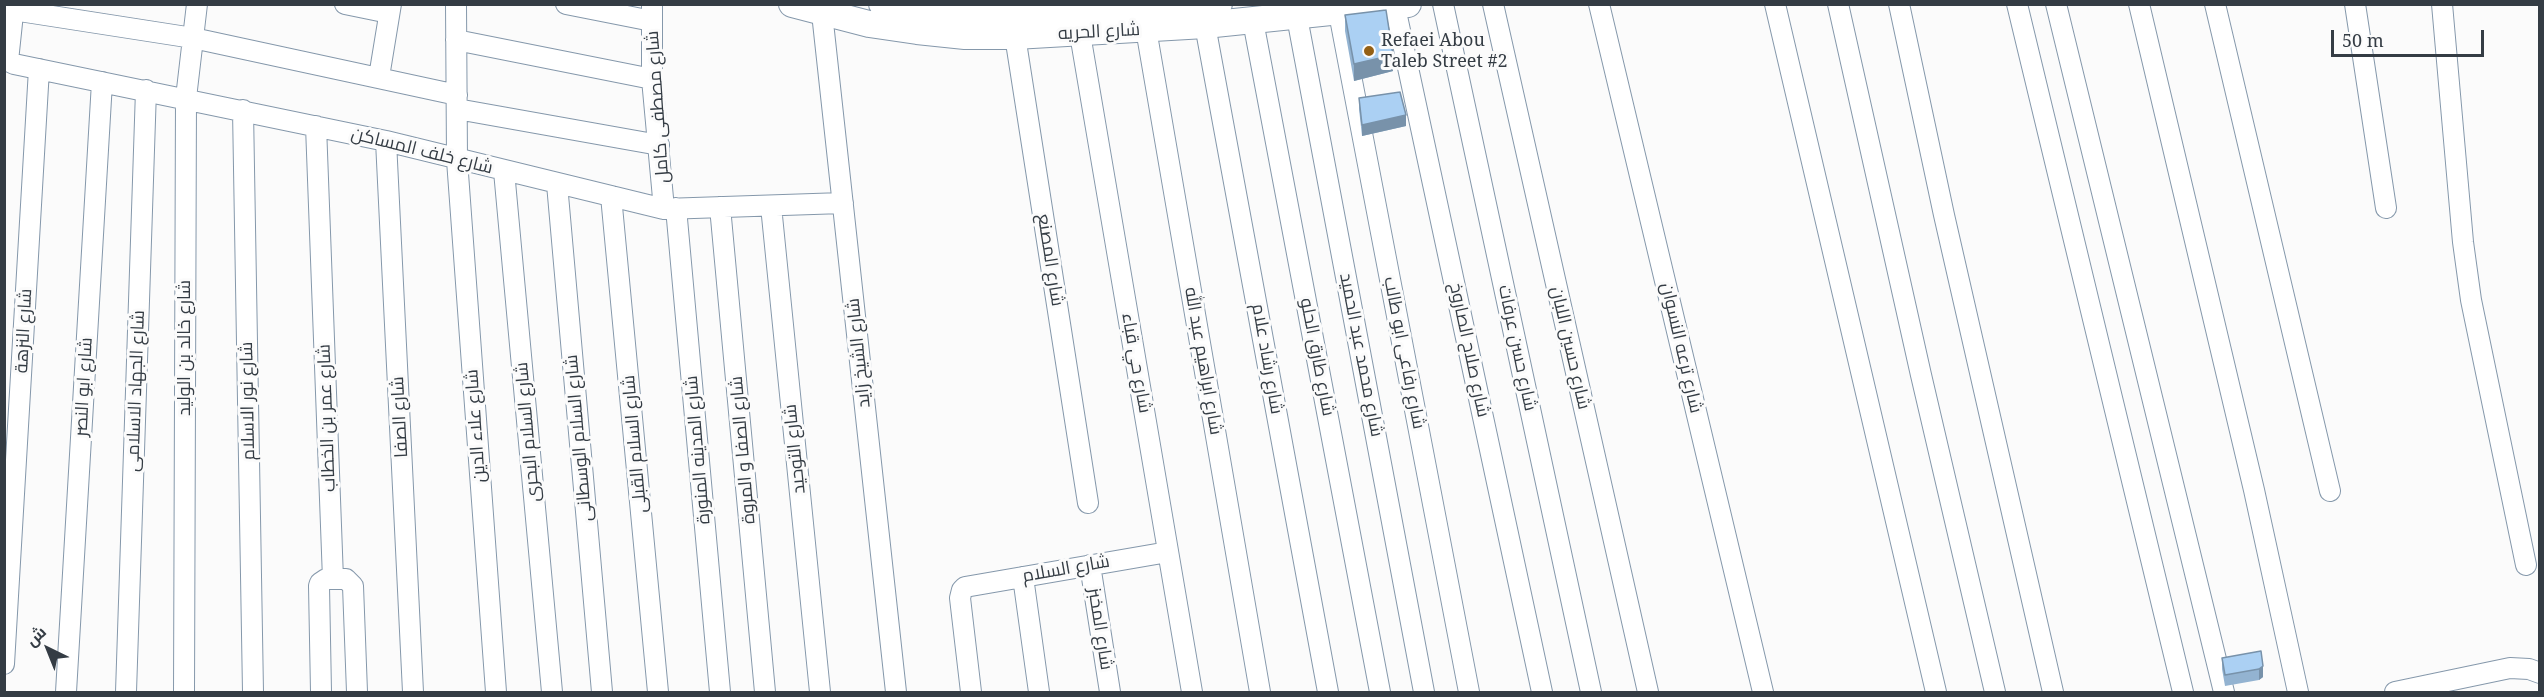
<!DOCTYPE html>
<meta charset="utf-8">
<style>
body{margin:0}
#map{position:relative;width:2544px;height:697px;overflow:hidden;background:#fbfbfb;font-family:"Noto Serif",Cairo,serif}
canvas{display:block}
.frame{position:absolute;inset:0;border:6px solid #343c44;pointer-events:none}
.north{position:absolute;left:18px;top:619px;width:60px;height:60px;-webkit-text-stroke:4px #fbfbfb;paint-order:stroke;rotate:317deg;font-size:16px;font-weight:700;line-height:24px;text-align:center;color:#343c44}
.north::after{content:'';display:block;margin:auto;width:21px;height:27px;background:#343c44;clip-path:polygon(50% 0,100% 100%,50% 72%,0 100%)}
.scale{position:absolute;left:2331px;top:30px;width:153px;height:27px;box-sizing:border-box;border:3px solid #343c44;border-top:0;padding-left:8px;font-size:18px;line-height:21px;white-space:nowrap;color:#343c44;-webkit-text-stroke:4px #fbfbfb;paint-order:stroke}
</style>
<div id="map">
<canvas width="2544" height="697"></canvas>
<div class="frame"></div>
<div class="north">ش</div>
<div class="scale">50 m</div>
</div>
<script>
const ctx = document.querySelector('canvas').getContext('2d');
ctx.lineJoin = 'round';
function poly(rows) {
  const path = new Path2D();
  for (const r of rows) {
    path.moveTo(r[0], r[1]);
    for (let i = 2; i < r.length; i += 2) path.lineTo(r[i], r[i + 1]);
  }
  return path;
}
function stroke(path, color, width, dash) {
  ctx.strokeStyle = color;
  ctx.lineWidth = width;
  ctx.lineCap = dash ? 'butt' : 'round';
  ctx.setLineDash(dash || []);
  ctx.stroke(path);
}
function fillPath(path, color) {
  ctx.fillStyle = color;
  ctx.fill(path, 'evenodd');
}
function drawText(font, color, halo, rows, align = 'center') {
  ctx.font = font + ' "Noto Serif",Cairo,serif';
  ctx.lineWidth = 6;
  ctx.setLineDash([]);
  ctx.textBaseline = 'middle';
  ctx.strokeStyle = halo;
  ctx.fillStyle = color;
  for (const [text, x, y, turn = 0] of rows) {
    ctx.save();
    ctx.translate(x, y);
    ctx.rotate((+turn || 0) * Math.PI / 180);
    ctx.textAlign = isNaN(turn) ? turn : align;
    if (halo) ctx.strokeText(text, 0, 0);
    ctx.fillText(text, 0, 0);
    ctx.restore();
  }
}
const minor = poly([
 [345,4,389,13],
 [456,4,457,160,496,692],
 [566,4,652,21],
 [652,4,652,79,664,209],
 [821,4,896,692],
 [1443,4,1591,692],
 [1493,4,1648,692],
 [1599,4,1763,692],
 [1775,4,1936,692],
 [1838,4,1921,375,1995,692],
 [1899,4,1944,215,2053,692],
 [2017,4,2183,692],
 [2056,4,2224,692],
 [2139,4,2254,490,2298,692],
 [2215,4,2330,491],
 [2355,4,2386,208],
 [2442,4,2463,242,2471,300,2526,565],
 [1395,7,1542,692],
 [13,10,193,38,457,95],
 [1339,13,1469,692],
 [1297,17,1424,692],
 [1253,21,1380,692],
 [1013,23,1088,503],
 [1205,25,1328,692],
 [1146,29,1260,692],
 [1080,34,1192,692],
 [456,40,652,79],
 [4,59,14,64,386,141,664,209,843,203],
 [8,61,14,4],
 [379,77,391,4],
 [457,109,659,145],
 [243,110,253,692],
 [316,126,333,579],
 [386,141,413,692],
 [504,171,552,692],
 [557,184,602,692],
 [611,196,658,692],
 [771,206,820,692],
 [720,207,765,692],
 [676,208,720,692],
 [1090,565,1110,692],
 [1023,577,1039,692],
 [4,664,39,69],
 [66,692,102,82],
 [126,692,146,90],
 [184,692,186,98,197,4],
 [321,692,319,586,320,583,326,579,346,579,353,586,357,692],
 [971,692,960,598,962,590,965,587,1168,552],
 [2395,692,2510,668,2529,669,2540,673]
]);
const major = poly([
 [792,4,869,24,917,31,965,36,1015,36,1205,25,1408,4],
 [882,4,963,15,1012,18,1219,4]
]);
stroke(minor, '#8598ab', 22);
stroke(major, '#8598ab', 28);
stroke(minor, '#fff', 20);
stroke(major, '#fff', 26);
fillPath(poly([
 [1345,15,1393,71,1354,81,1345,31],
 [1359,98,1406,126,1362,136,1359,109],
 [2261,651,2263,677,2259,680,2225,686,2222,669,2222,658]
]), '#93b3d1');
fillPath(poly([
 [1393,55,1393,71,1354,81,1354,64],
 [1406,115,1406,126,1362,136,1362,125],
 [2263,666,2263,677,2259,680,2259,669]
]), '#7892aa');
const building = poly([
 [1386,10,1393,55,1354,64,1345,15,1386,10],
 [1400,92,1406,115,1362,125,1359,98,1400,92],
 [2261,651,2263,666,2259,669,2225,675,2222,658,2261,651]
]);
fillPath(building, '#abd0f3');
stroke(building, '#7892aa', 1.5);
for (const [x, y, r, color] of [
 [1369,51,6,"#946015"]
]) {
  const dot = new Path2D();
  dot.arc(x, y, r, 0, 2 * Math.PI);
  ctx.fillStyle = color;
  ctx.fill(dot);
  stroke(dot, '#fbfbfb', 2);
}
drawText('18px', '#343c44', '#fbfbfb', [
 ["شارع الحريه",1099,32,-3],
 ["شارع مصطفى كامل",658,107,-94],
 ["شارع خلف المساكن",422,151,14],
 ["شارع المصنع",1050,260,81],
 ["شارع النزهة",24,331,-87],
 ["شارع خالد بن الوليد",185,348,-90],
 ["شارع حسن عرفات",1517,348,78],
 ["شارع حسين اللبان",1570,348,77],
 ["شارع ترعه النسوان",1681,348,77],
 ["شارع صلاح الصاروخ",1469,350,78],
 ["شارع الشيخ زايد",859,353,-96],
 ["شارع رفاعى ابو طالب",1404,353,79],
 ["شارع محمد عبد الحميد",1361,355,79],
 ["شارع طارق الحلو",1317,357,79],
 ["شارع رشاد علام",1267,359,80],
 ["شارع ابراهيم عبد الله",1203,361,80],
 ["شارع حي قباء",1136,363,80],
 ["شارع ابو النصر",84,387,-87],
 ["شارع الجهاد الاسلامى",136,391,-88],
 ["شارع نور الاسلام",248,401,-91],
 ["شارع الصفا",400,417,-93],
 ["شارع عمر بن الخطاب",327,418,-92],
 ["شارع علاء الدين",476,426,-94],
 ["شارع السلام البحرى",528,432,-95],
 ["شارع السلام الوسطانى",579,438,-95],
 ["شارع السلام القبلى",635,444,-95],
 ["شارع التوحيد",795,449,-96],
 ["شارع المدينه المنورة",698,450,-95],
 ["شارع الصفا و المروة",743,450,-95],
 ["شارع السلام",1066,569,-10],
 ["شارع المخبز",1100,629,81]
]);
drawText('18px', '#343c44', '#fbfbfb', [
 ["Refaei Abou",1381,41],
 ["Taleb Street #2",1381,62]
], 'left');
</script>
